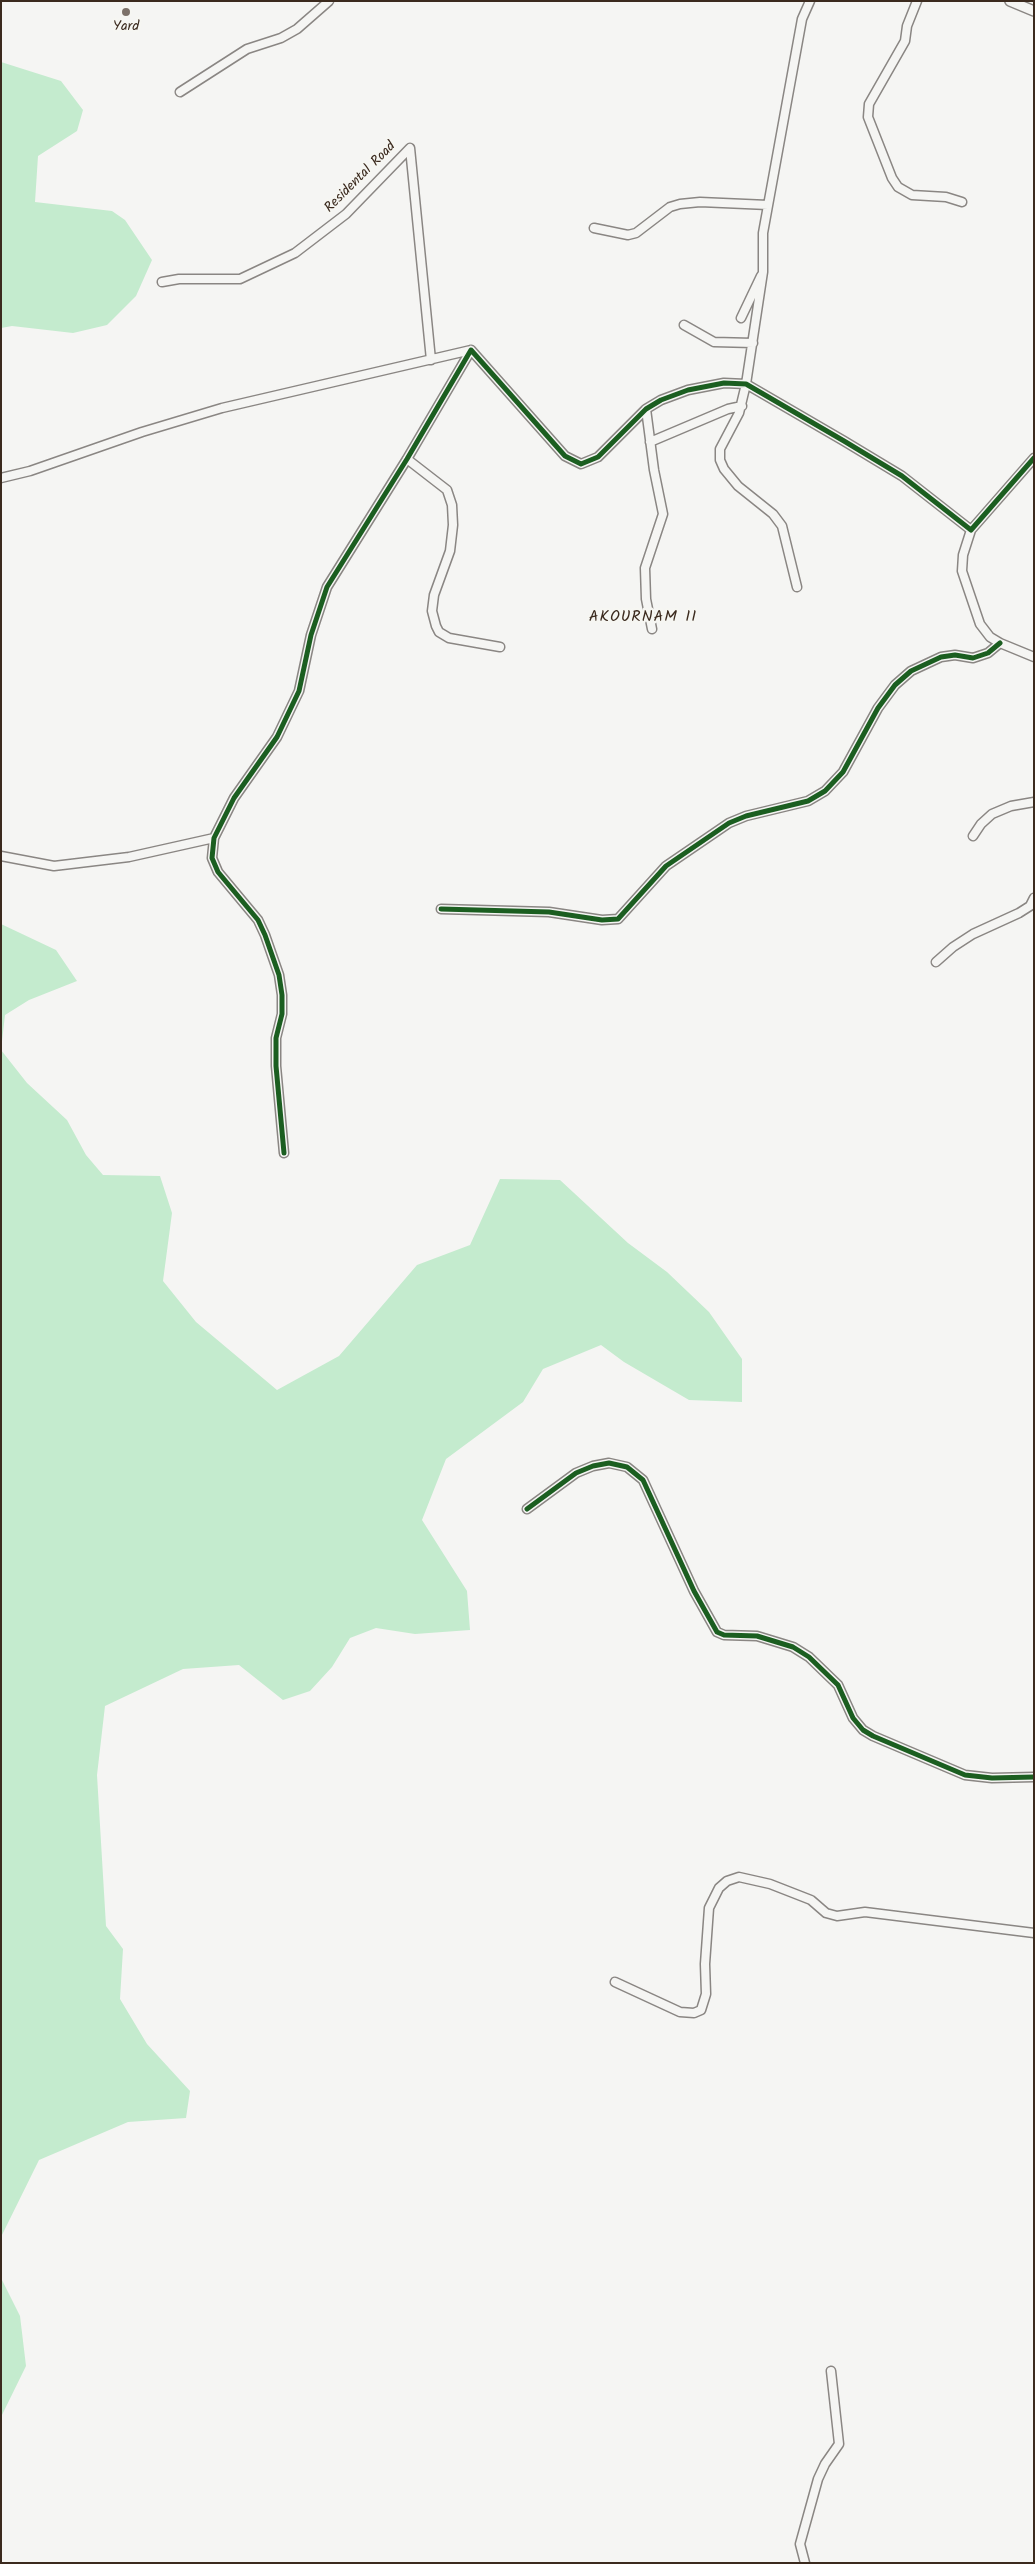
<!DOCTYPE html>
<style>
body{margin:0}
#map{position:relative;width:1035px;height:2564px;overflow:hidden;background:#f5f5f3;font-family:Kalam,sans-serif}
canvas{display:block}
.frame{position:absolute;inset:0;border:2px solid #3b2a1e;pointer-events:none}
</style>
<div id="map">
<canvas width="1035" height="2564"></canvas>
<div class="frame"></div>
</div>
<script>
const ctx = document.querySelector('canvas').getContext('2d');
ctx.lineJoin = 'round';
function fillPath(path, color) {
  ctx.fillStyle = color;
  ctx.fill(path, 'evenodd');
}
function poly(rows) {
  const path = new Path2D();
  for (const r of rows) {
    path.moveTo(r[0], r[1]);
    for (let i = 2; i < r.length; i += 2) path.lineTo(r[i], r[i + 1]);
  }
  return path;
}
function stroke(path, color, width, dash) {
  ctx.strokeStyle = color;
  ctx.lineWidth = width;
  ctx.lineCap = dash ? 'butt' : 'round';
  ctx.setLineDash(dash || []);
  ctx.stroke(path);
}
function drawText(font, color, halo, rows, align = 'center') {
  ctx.font = font + ' Kalam,sans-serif';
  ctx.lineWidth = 5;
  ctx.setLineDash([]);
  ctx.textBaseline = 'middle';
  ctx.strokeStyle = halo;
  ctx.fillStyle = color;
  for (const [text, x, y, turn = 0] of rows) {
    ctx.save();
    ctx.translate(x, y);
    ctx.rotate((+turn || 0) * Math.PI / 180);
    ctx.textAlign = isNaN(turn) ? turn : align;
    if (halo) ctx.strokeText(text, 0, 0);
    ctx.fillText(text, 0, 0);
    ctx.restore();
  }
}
fillPath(poly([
 [1,62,61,81,83,110,77,131,38,156,35,202,112,211,125,220,152,260,136,296,107,325,73,333,12,326,1,328],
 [1,924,56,950,77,981,29,1000,5,1015,1,1050,27,1083,67,1120,86,1155,103,1175,160,1176,172,1213,163,1281,196,1322,277,1390,339,1356,417,1265,470,1245,500,1179,560,1180,628,1243,667,1272,709,1312,742,1359,742,1402,689,1400,624,1362,601,1345,543,1369,523,1402,446,1459,422,1520,467,1591,470,1630,415,1634,376,1628,350,1638,332,1667,310,1691,283,1700,239,1665,183,1669,105,1706,97,1775,106,1926,123,1949,120,1999,147,2044,190,2091,186,2118,128,2122,39,2160,1,2237],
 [1,2278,20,2316,26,2366,1,2417]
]), '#c4ebce');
const minor = poly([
 [917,1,907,26,905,41,869,104,868,117,892,178,898,187,912,195,946,197,962,202],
 [180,92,247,49,281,38,297,29,329,1],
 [594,228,628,235,636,233,670,207,680,204,700,202,768,205],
 [162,282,179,279,240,279,295,253,346,214,410,148,431,360],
 [741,318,761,276],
 [684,325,714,342,753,343],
 [471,350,565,456,581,464,598,457,646,409,661,400,688,390,724,383,746,384,844,441,902,476,971,530,1034,458],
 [646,409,654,470,663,514,645,568,646,599,652,629],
 [650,442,728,409,742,406],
 [407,459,447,490,452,505,453,525,450,551,434,595,432,611,436,626,439,632,449,638,500,647],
 [1,478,30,471,142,432,222,408,471,350],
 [971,530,963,555,962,571,980,624,990,637,1000,643,1034,657],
 [797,587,782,526,773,514,738,486,724,469,720,460,720,449,739,413,746,384,763,272,763,233,802,19,810,1],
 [973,836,981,824,992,814,1011,806,1034,802],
 [1,856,54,866,129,857,214,838],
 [441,909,549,912,602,920,618,919,666,866,729,823,746,816,808,801,825,791,843,772,878,708,895,685,911,671,941,657,955,655,973,658,988,653,1000,643],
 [936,962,953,947,973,934,1019,913,1030,906,1034,898],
 [284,1153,276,1066,276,1038,282,1014,282,995,279,975,265,935,258,920,218,872,212,858,214,838,234,798,277,737,299,691,311,635,327,587,407,459,471,350],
 [527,1509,576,1473,593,1466,609,1463,627,1467,643,1480,694,1591,717,1632,724,1635,757,1636,793,1647,809,1657,838,1685,853,1718,863,1730,873,1736,965,1775,992,1778,1034,1777],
 [615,1982,680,2012,694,2013,701,2010,706,1994,705,1964,709,1908,719,1888,727,1881,739,1877,770,1884,811,1900,826,1913,837,1916,865,1912,1034,1933],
 [805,2563,800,2544,818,2479,825,2464,839,2444,831,2371]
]);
const tertiary = poly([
 [1010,1,1034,11]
]);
stroke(minor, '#8a8683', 11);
stroke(tertiary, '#8a8683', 12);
stroke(minor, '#f5f5f3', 8);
stroke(tertiary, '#f5f5f3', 9);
stroke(poly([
 [441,909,549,912,602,920,618,919,666,866,729,823,746,816,808,801,825,791,843,772,878,708,895,685,911,671,941,657,955,655,973,658,988,653,1000,643],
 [284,1153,276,1066,276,1038,282,1014,282,995,279,975,265,935,258,920,218,872,212,858,214,838,234,798,277,737,299,691,311,635,327,587,407,459,471,350,565,456,581,464,598,457,646,409,661,400,688,390,724,383,746,384,844,441,902,476,971,530,1034,458],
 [527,1509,576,1473,593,1466,609,1463,627,1467,643,1480,694,1591,717,1632,724,1635,757,1636,793,1647,809,1657,838,1685,853,1718,863,1730,873,1736,965,1775,992,1778,1034,1777]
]), '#1b5e20', 5);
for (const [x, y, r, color] of [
 [126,12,5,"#7c7169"]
]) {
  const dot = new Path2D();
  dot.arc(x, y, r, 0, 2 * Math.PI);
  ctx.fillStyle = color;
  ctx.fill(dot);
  stroke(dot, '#f6f6f2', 2);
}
drawText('14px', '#3b2a1e', '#f6f6f2', [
 ["Yard",126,28]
]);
drawText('14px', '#3b2a1e', '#f6f6f2', [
 ["Residental Road",361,178,-45]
]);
ctx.letterSpacing = '1px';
drawText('16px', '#3b2a1e', '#f6f6f2', [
 ["AKOURNAM II",643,618]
]);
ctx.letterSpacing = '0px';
</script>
